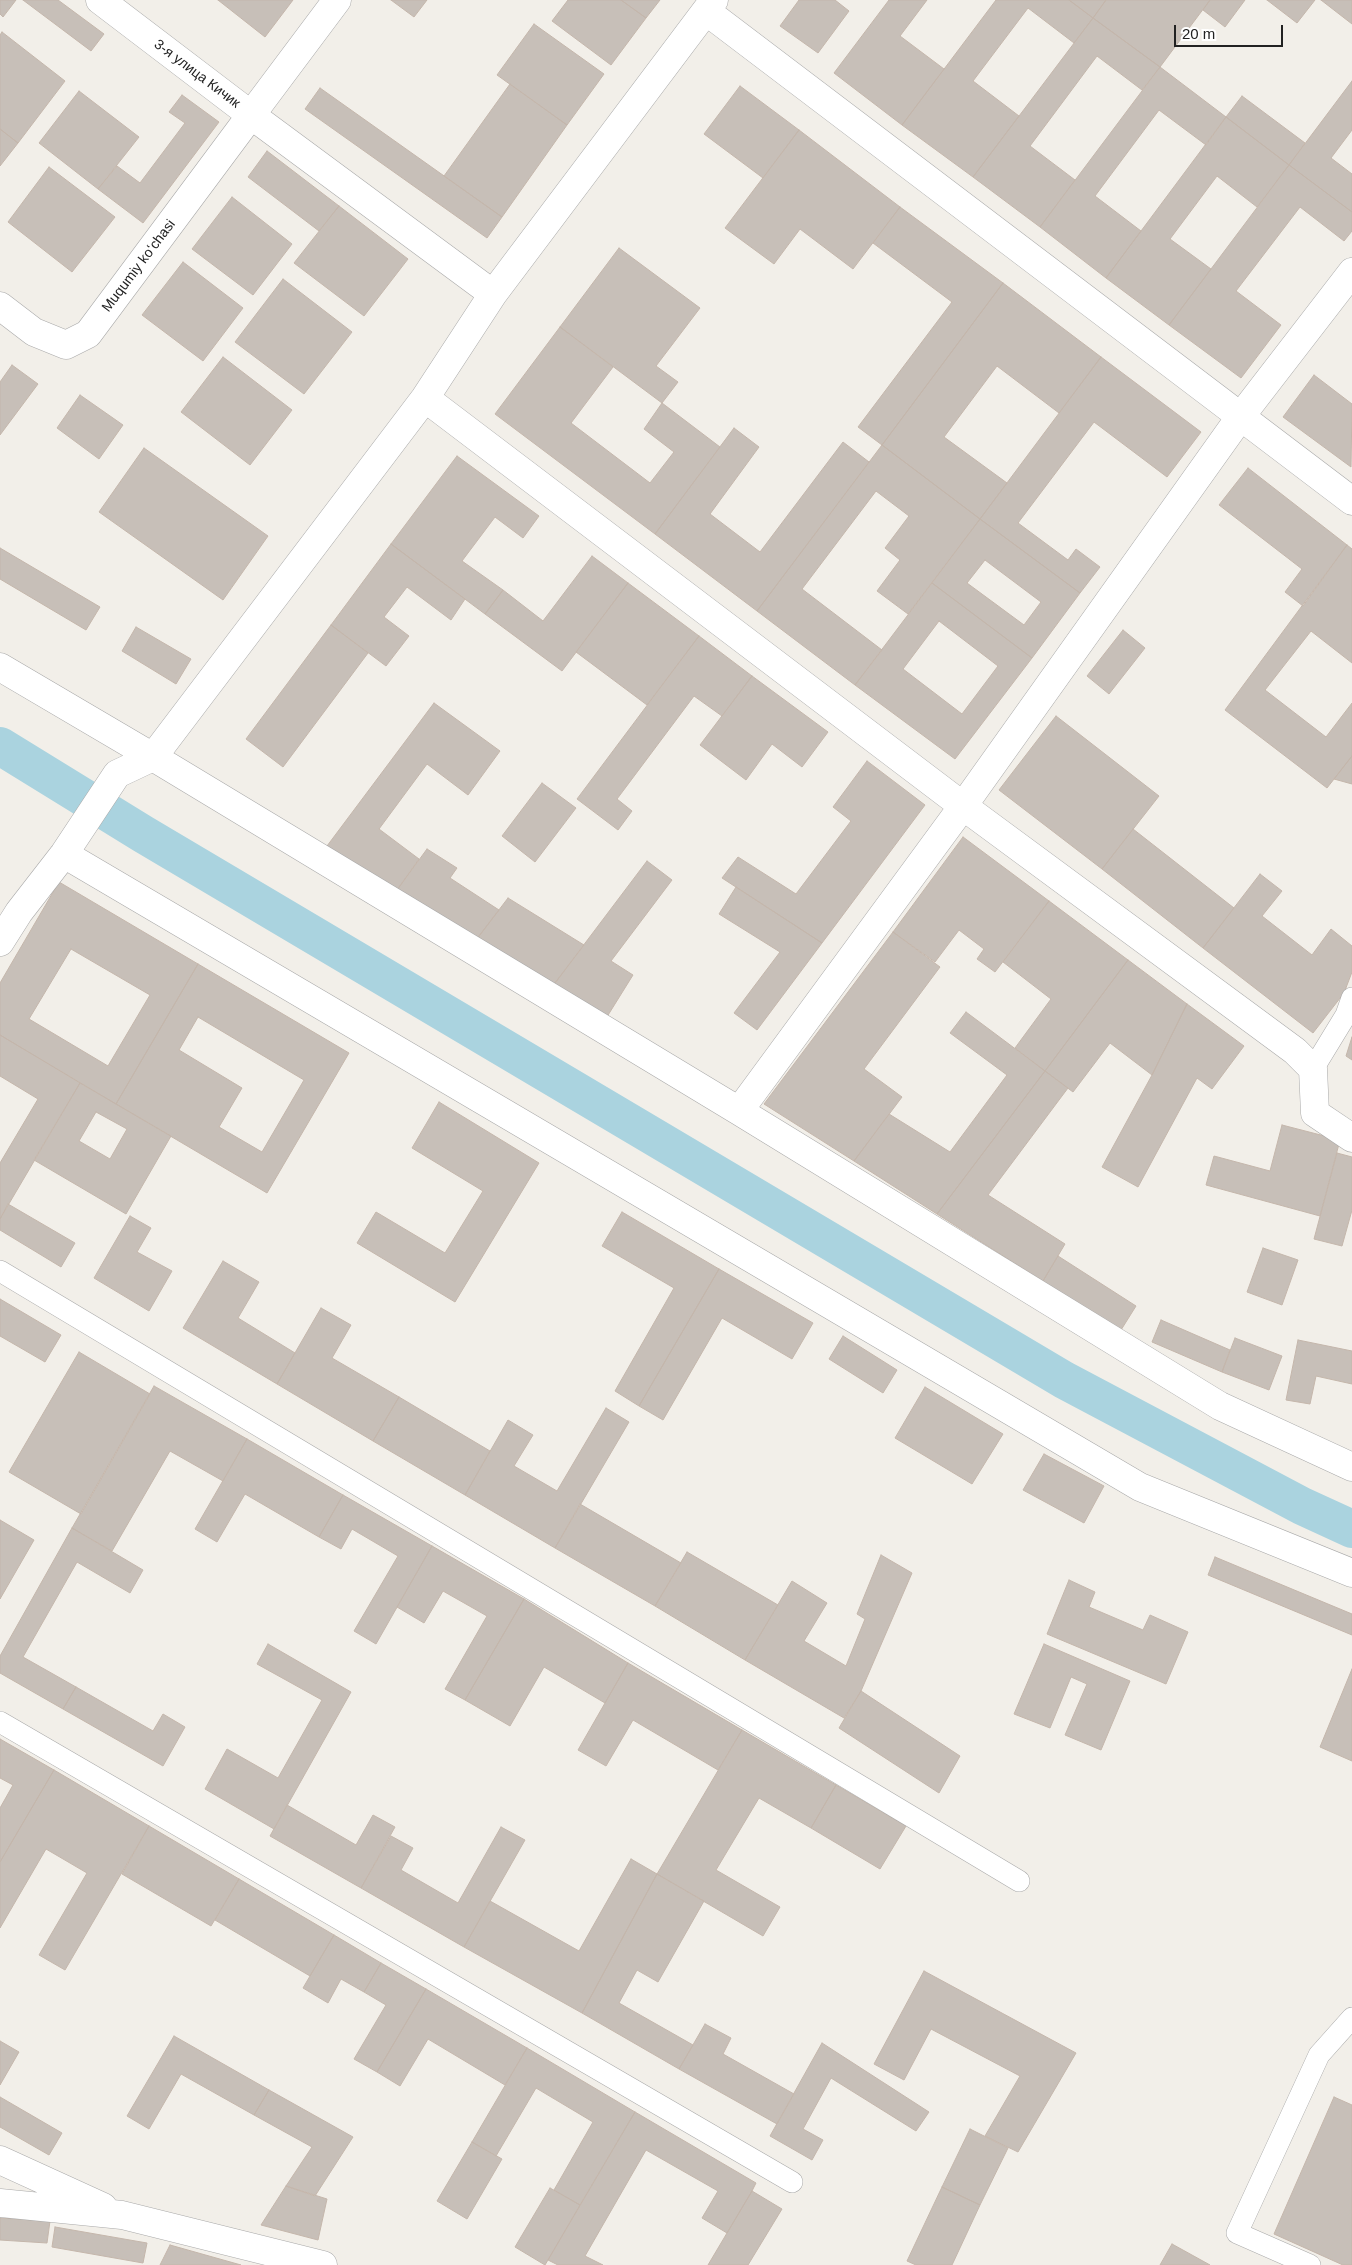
<!DOCTYPE html>
<meta charset="utf-8">
<style>
body{margin:0}
#map{position:relative;width:1352px;height:2265px;overflow:hidden;background:#f2efe9;font-family:Arial,sans-serif}
canvas{display:block}
.scale{position:absolute;left:1174px;top:25px;width:109px;height:22px;box-sizing:border-box;border:2px solid #222;border-top:0;padding-left:6px;font-size:15px;line-height:18px;white-space:nowrap;color:#222;-webkit-text-stroke:4px #fff;paint-order:stroke}
</style>
<div id="map">
<canvas width="1352" height="2265"></canvas>
<div class="scale">20 m</div>
</div>
<script>
const ctx = document.querySelector('canvas').getContext('2d');
ctx.lineJoin = 'round';
function poly(rows) {
  const path = new Path2D();
  for (const r of rows) {
    path.moveTo(r[0], r[1]);
    for (let i = 2; i < r.length; i += 2) path.lineTo(r[i], r[i + 1]);
  }
  return path;
}
function stroke(path, color, width, dash) {
  ctx.strokeStyle = color;
  ctx.lineWidth = width;
  ctx.lineCap = dash ? 'butt' : 'round';
  ctx.setLineDash(dash || []);
  ctx.stroke(path);
}
function fillPath(path, color) {
  ctx.fillStyle = color;
  ctx.fill(path, 'evenodd');
}
function drawText(font, color, halo, rows, align = 'center') {
  ctx.font = font + ' Arial,sans-serif';
  ctx.lineWidth = 4.5;
  ctx.setLineDash([]);
  ctx.textBaseline = 'middle';
  ctx.strokeStyle = halo;
  ctx.fillStyle = color;
  for (const [text, x, y, turn = 0] of rows) {
    ctx.save();
    ctx.translate(x, y);
    ctx.rotate((+turn || 0) * Math.PI / 180);
    ctx.textAlign = isNaN(turn) ? turn : align;
    if (halo) ctx.strokeText(text, 0, 0);
    ctx.fillText(text, 0, 0);
    ctx.restore();
  }
}
stroke(poly([
 [0,746,143,834,1064,1380,1302,1506,1352,1529]
]), '#aad3df', 38);
const building = poly([
 [0,0,16,0,3,17,0,14,0,0],
 [23,0,58,0,104,34,91,51,23,0],
 [218,0,293,0,265,37,218,0],
 [391,0,427,0,414,17,391,0],
 [568,0,621,0,646,18,611,65,552,21,568,0],
 [621,0,660,0,646,18,621,0],
 [799,0,835,0,849,11,818,53,780,26,799,0],
 [889,0,927,0,900,36,944,69,902,125,834,73,889,0],
 [996,0,1069,0,1093,18,1074,43,1028,8,973,81,1019,116,973,177,902,125,996,0],
 [1069,0,1106,0,1093,18,1069,0],
 [1106,0,1210,0,1160,67,1093,18,1106,0],
 [1210,0,1245,0,1225,27,1203,10,1210,0],
 [1267,0,1315,0,1297,23,1267,0],
 [1321,0,1352,0,1352,24,1321,0],
 [1093,18,1160,67,1142,90,1097,56,1030,146,1075,180,1040,227,973,177,1093,18],
 [534,24,604,74,567,125,497,75,534,24],
 [2,32,65,81,18,143,0,129,0,35,2,32],
 [1160,67,1226,117,1206,145,1159,110,1095,196,1141,231,1106,278,1040,227,1160,67],
 [1352,81,1352,130,1331,158,1352,174,1352,212,1289,165,1352,81],
 [510,84,567,125,502,217,444,176,510,84],
 [740,86,799,130,763,178,704,134,740,86],
 [320,88,502,217,487,238,305,109,320,88],
 [79,91,139,137,98,189,39,143,79,91],
 [182,95,219,122,143,223,98,189,117,166,140,183,185,123,169,112,182,95],
 [1242,96,1305,143,1289,165,1226,117,1242,96],
 [1226,117,1289,165,1257,207,1217,176,1170,239,1211,269,1169,325,1106,278,1226,117],
 [0,129,18,143,0,166,0,129],
 [799,130,900,207,853,269,800,229,774,264,725,228,799,130],
 [267,151,339,206,319,231,248,177,267,151],
 [1289,165,1352,212,1352,231,1344,241,1300,207,1236,291,1281,325,1241,378,1169,325,1289,165],
 [49,167,115,217,72,272,8,222,49,167],
 [232,197,292,244,253,295,192,249,232,197],
 [339,206,408,259,364,316,294,263,339,206],
 [900,207,1003,283,882,445,858,427,952,302,873,243,900,207],
 [619,248,700,308,656,366,678,382,662,403,560,327,619,248],
 [183,262,243,308,203,361,142,315,183,262],
 [283,279,352,332,304,394,235,342,283,279],
 [1003,283,1101,357,1059,413,997,366,944,437,1007,483,980,519,882,445,1003,283],
 [560,327,613,367,571,423,650,483,674,452,644,429,662,403,720,447,655,534,495,414,560,327],
 [223,357,292,410,250,465,181,412,223,357],
 [1101,357,1201,432,1167,477,1094,422,1018,523,1068,560,1076,549,1100,567,1080,593,980,519,1101,357],
 [12,365,38,384,0,435,0,382,12,365],
 [1314,375,1352,404,1351,467,1283,417,1314,375],
 [80,395,123,425,99,459,57,428,80,395],
 [734,428,759,447,710,514,760,552,843,442,869,462,757,611,655,534,734,428],
 [882,445,980,519,908,614,877,591,900,560,885,548,909,516,876,491,802,589,882,650,855,685,757,611,882,445],
 [144,448,268,536,223,600,99,512,144,448],
 [457,456,539,516,523,538,495,517,462,561,503,590,485,614,391,544,457,456],
 [1248,468,1347,545,1303,606,1285,592,1302,569,1219,505,1248,468],
 [980,519,1080,593,1032,658,932,583,980,519],
 [985,560,1041,602,1024,625,967,583,985,560],
 [391,544,465,599,451,620,407,587,384,617,409,636,386,666,331,625,391,544],
 [1347,545,1352,549,1352,663,1311,631,1265,690,1326,737,1352,703,1352,756,1327,788,1225,710,1347,545],
 [0,548,100,607,86,630,0,579,0,548],
 [592,556,628,583,562,671,485,614,503,590,543,621,592,556],
 [628,583,699,636,647,705,576,652,628,583],
 [932,583,1032,658,955,759,855,685,932,583],
 [939,621,998,666,962,714,903,669,939,621],
 [331,625,368,653,283,767,246,739,331,625],
 [136,627,191,659,176,684,122,651,136,627],
 [1123,630,1145,648,1109,694,1087,676,1123,630],
 [699,636,752,676,722,716,694,696,617,799,632,811,618,830,577,799,699,636],
 [752,676,828,732,802,767,772,744,746,780,700,745,752,676],
 [434,703,500,751,468,795,427,764,379,829,419,859,397,890,327,846,434,703],
 [1056,716,1159,796,1102,869,999,790,1056,716],
 [1352,756,1352,784,1334,779,1352,756],
 [867,761,925,805,822,943,722,878,738,857,796,894,851,821,833,807,867,761],
 [542,783,576,808,535,862,502,836,542,783],
 [1133,829,1234,908,1203,948,1102,869,1133,829],
 [963,837,1049,901,995,972,977,959,984,949,959,930,935,962,893,932,963,837],
 [427,849,457,868,450,878,499,910,476,940,397,890,427,849],
 [647,861,672,880,611,961,633,975,605,1020,552,987,647,861],
 [1260,874,1282,891,1262,916,1312,955,1331,929,1352,946,1352,972,1344,993,1313,1033,1203,948,1260,874],
 [59,882,198,964,116,1104,0,1035,0,983,59,882],
 [71,949,150,995,108,1066,29,1019,71,949],
 [736,887,822,943,757,1030,734,1013,780,952,719,914,736,887],
 [508,898,584,945,552,987,476,940,508,898],
 [1049,901,1128,960,1045,1071,1015,1048,1051,999,1003,962,1049,901],
 [893,932,940,967,864,1069,902,1097,854,1161,764,1104,893,932],
 [1128,960,1187,1004,1152,1075,1110,1043,1073,1092,1045,1071,1128,960],
 [198,964,349,1053,267,1193,116,1104,198,964],
 [198,1017,304,1080,262,1152,219,1127,242,1088,179,1050,198,1017],
 [1187,1004,1244,1046,1212,1089,1197,1078,1138,1187,1102,1167,1152,1075,1187,1004],
 [966,1012,1045,1071,937,1214,854,1161,889,1114,950,1152,1007,1075,950,1033,966,1012],
 [0,1035,80,1083,0,1219,0,1163,38,1099,0,1076,0,1035],
 [1352,1037,1352,1060,1346,1056,1352,1037],
 [1045,1071,1068,1088,988,1195,1065,1244,1043,1281,937,1214,1045,1071],
 [80,1083,171,1136,126,1214,34,1160,80,1083],
 [96,1112,127,1129,110,1159,79,1141,96,1112],
 [439,1102,539,1163,455,1302,357,1243,376,1212,445,1253,483,1191,412,1148,439,1102],
 [1282,1125,1340,1140,1320,1216,1206,1185,1214,1156,1270,1171,1282,1125],
 [1337,1153,1352,1157,1352,1210,1342,1246,1314,1239,1337,1153],
 [8,1204,75,1243,61,1267,0,1230,0,1219,8,1204],
 [622,1212,719,1269,639,1406,615,1391,674,1288,602,1246,622,1212],
 [130,1216,151,1228,137,1252,172,1271,149,1311,94,1278,130,1216],
 [1263,1248,1298,1260,1282,1305,1247,1292,1263,1248],
 [1058,1256,1136,1306,1121,1330,1043,1281,1058,1256],
 [223,1261,259,1282,238,1318,295,1353,277,1384,183,1328,223,1261],
 [719,1269,813,1323,792,1359,722,1318,663,1420,639,1406,719,1269],
 [0,1299,61,1335,45,1362,0,1336,0,1299],
 [321,1308,351,1325,332,1358,399,1397,373,1441,277,1384,321,1308],
 [1161,1320,1230,1350,1222,1372,1152,1342,1161,1320],
 [843,1336,897,1370,883,1393,829,1359,843,1336],
 [1235,1338,1282,1356,1269,1390,1222,1372,1235,1338],
 [1298,1340,1352,1351,1352,1384,1316,1376,1310,1404,1286,1400,1298,1340],
 [79,1352,150,1394,81,1514,9,1472,79,1352],
 [154,1386,247,1439,223,1481,170,1451,112,1551,72,1528,154,1386],
 [925,1387,1003,1434,972,1484,895,1438,925,1387],
 [399,1397,490,1451,465,1495,373,1441,399,1397],
 [606,1408,629,1422,555,1548,465,1495,508,1420,533,1435,514,1466,557,1491,606,1408],
 [247,1439,343,1495,319,1537,245,1494,217,1542,195,1529,247,1439],
 [1044,1454,1104,1486,1084,1523,1023,1490,1044,1454],
 [343,1495,432,1546,376,1644,354,1631,398,1556,352,1529,341,1549,319,1537,343,1495],
 [580,1504,681,1563,655,1606,555,1548,580,1504],
 [0,1520,34,1540,0,1599,0,1520],
 [72,1528,143,1570,130,1593,77,1562,23,1657,76,1687,63,1709,0,1673,0,1656,72,1528],
 [432,1546,524,1599,465,1700,445,1689,487,1616,443,1591,424,1623,397,1607,432,1546],
 [687,1552,778,1605,745,1660,655,1606,687,1552],
 [881,1555,912,1573,861,1691,844,1718,745,1660,792,1581,827,1603,804,1641,846,1666,865,1619,857,1614,881,1555],
 [1215,1557,1352,1614,1352,1635,1208,1575,1215,1557],
 [1069,1580,1095,1592,1089,1607,1143,1630,1150,1615,1188,1632,1166,1684,1047,1634,1069,1580],
 [524,1599,628,1663,605,1703,544,1667,510,1726,465,1700,524,1599],
 [268,1644,351,1692,274,1829,205,1789,227,1749,278,1778,322,1700,257,1664,268,1644],
 [1044,1644,1130,1681,1101,1750,1065,1735,1087,1684,1071,1677,1050,1728,1014,1714,1044,1644],
 [628,1663,742,1730,718,1770,633,1720,606,1766,578,1750,628,1663],
 [1352,1669,1352,1761,1320,1747,1352,1669],
 [76,1687,153,1731,163,1714,185,1727,163,1766,63,1709,76,1687],
 [861,1691,960,1756,939,1793,839,1728,861,1691],
 [742,1730,836,1785,811,1828,759,1798,716,1870,780,1907,763,1936,657,1874,742,1730],
 [0,1739,54,1770,0,1862,0,1808,13,1785,0,1778,0,1739],
 [54,1770,149,1826,65,1970,39,1955,87,1873,46,1849,0,1928,0,1862,54,1770],
 [836,1785,906,1826,880,1869,811,1828,836,1785],
 [287,1805,356,1845,373,1815,395,1827,361,1888,270,1836,287,1805],
 [149,1826,239,1879,211,1926,122,1874,149,1826],
 [501,1827,525,1840,464,1947,361,1888,391,1836,413,1848,401,1870,458,1903,501,1827],
 [631,1859,657,1874,582,2013,464,1947,490,1901,579,1951,631,1859],
 [657,1874,704,1901,658,1982,637,1970,619,2003,693,2045,679,2069,582,2013,657,1874],
 [239,1879,334,1935,310,1976,215,1920,239,1879],
 [334,1935,381,1963,364,1992,341,1979,328,2003,303,1988,334,1935],
 [381,1963,426,1989,377,2072,354,2059,386,2005,364,1992,381,1963],
 [924,1971,1076,2053,1018,2152,985,2136,1020,2076,931,2029,904,2080,874,2064,924,1971],
 [426,1989,527,2048,505,2085,428,2039,400,2086,377,2072,426,1989],
 [705,2024,731,2038,723,2054,794,2094,777,2124,679,2069,705,2024],
 [174,2036,269,2090,254,2115,181,2074,149,2129,127,2116,174,2036],
 [0,2041,19,2052,0,2085,0,2041],
 [822,2043,929,2112,916,2131,831,2078,803,2129,823,2140,812,2160,770,2136,822,2043],
 [527,2048,635,2112,580,2205,554,2190,593,2122,536,2088,496,2156,472,2142,527,2048],
 [269,2090,353,2137,315,2196,286,2186,312,2147,254,2115,269,2090],
 [0,2097,62,2133,49,2155,0,2127,0,2097],
 [1334,2097,1352,2105,1352,2265,1343,2265,1274,2234,1334,2097],
 [635,2112,756,2183,752,2191,727,2233,702,2218,718,2191,646,2150,585,2256,603,2265,558,2265,548,2260,635,2112],
 [970,2129,1008,2148,980,2205,942,2187,970,2129],
 [472,2142,502,2159,467,2219,437,2201,472,2142],
 [286,2186,327,2199,318,2240,261,2225,286,2186],
 [942,2187,980,2205,952,2265,916,2265,907,2261,942,2187],
 [550,2188,580,2205,545,2265,515,2247,550,2188],
 [752,2191,782,2209,748,2265,708,2265,752,2191],
 [0,2218,50,2221,47,2243,0,2240,0,2218],
 [55,2227,147,2243,143,2263,52,2247,55,2227],
 [1172,2244,1210,2265,1160,2265,1172,2244],
 [170,2245,241,2265,160,2265,170,2245]
]);
fillPath(building, '#c7bfb8');
stroke(building, '#c4b6ab', 1);
const lane = poly([
 [1313,1069,1346,1015,1352,998],
 [0,1271,1019,1881],
 [0,1722,792,2182],
 [1310,2265,1237,2233,1319,2055,1352,2018]
]);
const street = poly([
 [100,0,251,115,337,0],
 [706,11,1352,501],
 [0,306,34,332,66,345,88,334,251,115,493,294],
 [425,398,963,806,1295,1051,1313,1069,1315,1113,1352,1138],
 [0,667,153,757,739,1111,1220,1406,1352,1467],
 [64,854,1140,1487,1352,1573],
 [0,942,19,912,64,854,117,774,153,757,425,398,493,294,714,0],
 [739,1111,963,806,1241,416,1352,272],
 [0,2160,103,2207],
 [0,2203,122,2215,323,2265]
]);
stroke(lane, '#a9a9a9', 22);
stroke(street, '#a9a9a9', 29);
stroke(lane, '#fff', 21);
stroke(street, '#fff', 28);
drawText('14px', '#222', '#fff', [
 ["3-я улица Кичик",197,74,37],
 ["Muqumiy koʻchasi",139,266,-53]
]);
</script>
